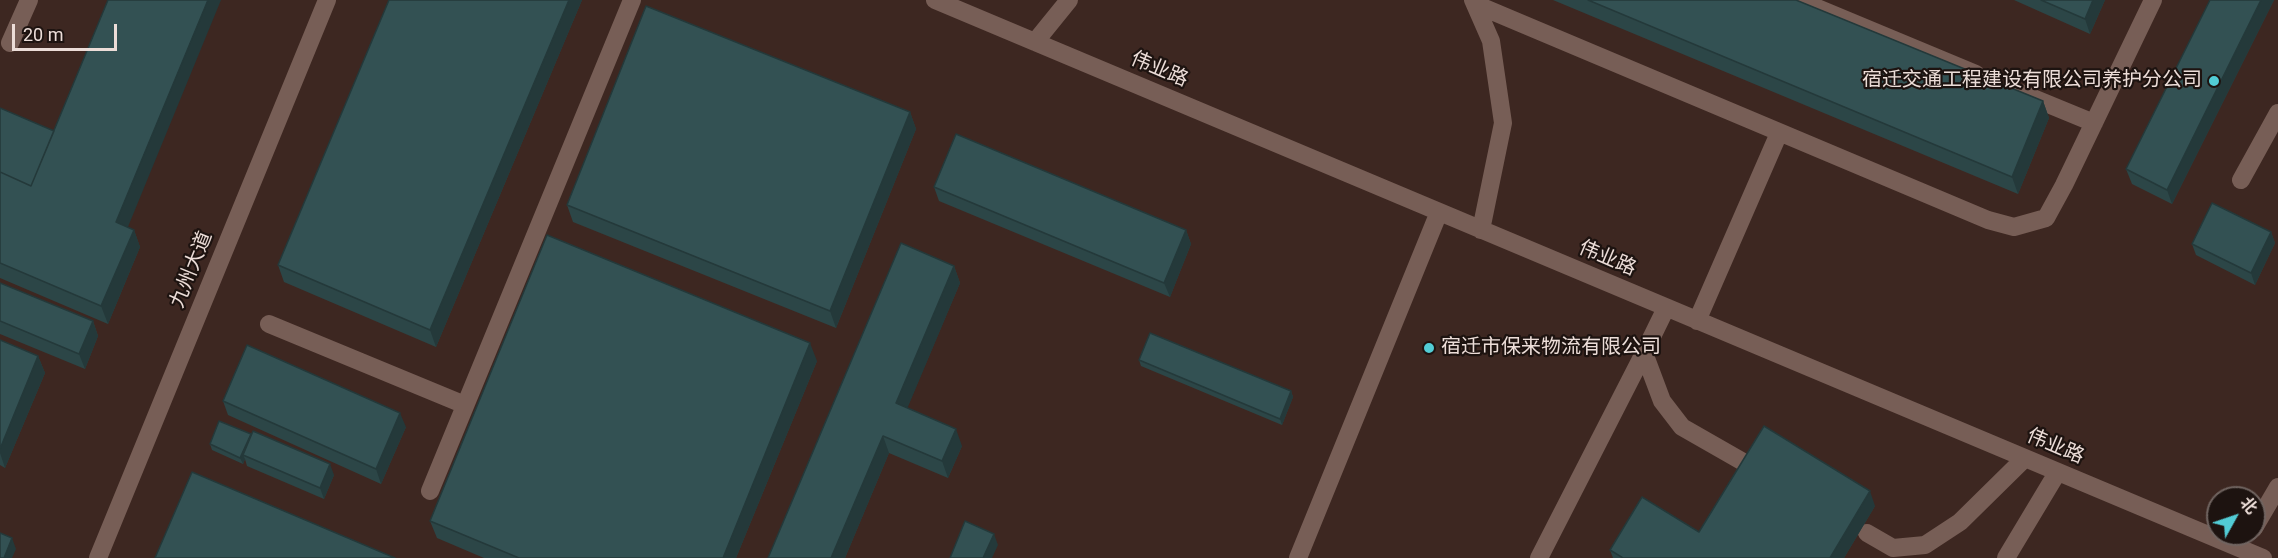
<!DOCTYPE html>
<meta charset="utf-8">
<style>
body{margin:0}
#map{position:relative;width:2278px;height:558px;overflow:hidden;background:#3d2721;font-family:Roboto,"Noto Sans SC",sans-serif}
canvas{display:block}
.north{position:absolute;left:2206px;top:486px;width:60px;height:60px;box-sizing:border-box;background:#1d1310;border:2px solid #706460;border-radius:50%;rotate:50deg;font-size:16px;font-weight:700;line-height:24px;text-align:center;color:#ecddd8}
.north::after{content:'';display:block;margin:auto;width:21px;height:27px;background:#52ccd5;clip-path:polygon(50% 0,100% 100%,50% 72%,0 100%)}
.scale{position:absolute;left:12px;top:24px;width:105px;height:27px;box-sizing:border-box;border:3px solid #ecddd8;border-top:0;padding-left:8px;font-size:18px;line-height:21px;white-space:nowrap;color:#ecddd8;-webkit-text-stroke:4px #1d1310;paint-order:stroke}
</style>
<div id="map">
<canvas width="2278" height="558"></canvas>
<div class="north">北</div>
<div class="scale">20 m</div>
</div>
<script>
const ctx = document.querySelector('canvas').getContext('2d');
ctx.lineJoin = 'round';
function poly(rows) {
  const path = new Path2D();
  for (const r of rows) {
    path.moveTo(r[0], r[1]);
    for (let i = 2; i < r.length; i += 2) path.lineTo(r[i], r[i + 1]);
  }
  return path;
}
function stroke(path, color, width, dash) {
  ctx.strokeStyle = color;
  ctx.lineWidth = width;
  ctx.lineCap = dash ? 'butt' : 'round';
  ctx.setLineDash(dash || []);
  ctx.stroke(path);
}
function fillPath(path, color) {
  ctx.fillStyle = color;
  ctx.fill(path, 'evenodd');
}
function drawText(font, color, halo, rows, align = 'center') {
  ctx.font = font + ' Roboto,"Noto Sans SC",sans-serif';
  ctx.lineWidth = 4.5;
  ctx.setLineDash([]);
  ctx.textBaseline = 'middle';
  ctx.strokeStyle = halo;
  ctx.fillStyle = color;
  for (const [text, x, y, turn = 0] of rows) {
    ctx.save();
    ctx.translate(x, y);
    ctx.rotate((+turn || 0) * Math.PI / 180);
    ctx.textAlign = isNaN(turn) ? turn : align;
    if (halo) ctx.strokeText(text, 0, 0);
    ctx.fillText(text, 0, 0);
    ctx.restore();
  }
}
stroke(poly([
 [935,0,2263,558],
 [1473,0,1491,41,1503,123,1481,230],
 [1798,0,1976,74],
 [1475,4,1988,220,2014,227,2046,218,2064,185,2153,0],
 [1035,42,1069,0],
 [10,43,29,0],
 [2021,93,2094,123],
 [2241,180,2278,113],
 [1666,308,1644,353,1662,401,1682,427,1745,463],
 [1697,321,1779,133],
 [269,324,465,405],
 [430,491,632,0],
 [2254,528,2278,487],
 [1867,533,1893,548,1925,545,1960,522,2024,459],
 [98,558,327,0],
 [1298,558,1439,212],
 [1539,558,1644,353],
 [2006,558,2057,473]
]), '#775e56', 18);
fillPath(poly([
 [389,0,582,0,436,347,284,282,278,265],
 [1553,0,1796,0,2043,101,2049,118,2018,194],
 [2014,0,2105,0,2090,34],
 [2210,0,2274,0,2172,204,2132,184,2126,169],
 [0,108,128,227,134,230,140,247,108,324,0,278],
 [910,112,916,129,836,328,573,222,567,205],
 [934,187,1186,230,1191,244,1170,297,939,201],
 [2271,232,2275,243,2255,285,2196,255,2192,244],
 [954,266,960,283,907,408,962,446,948,478,889,453,845,558,768,558],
 [0,283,93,321,98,336,85,369,0,334],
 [0,340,38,356,45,373,5,468,0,465],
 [1139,360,1291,391,1293,397,1282,425,1141,366],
 [817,361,736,558,484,558,437,538,430,521],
 [223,401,406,427,381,484,228,415],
 [210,444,334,475,324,499,247,466,245,459,243,464,212,450],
 [1875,506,1844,558,1613,558,1610,550,1699,532]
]), '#2c4647');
fillPath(poly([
 [208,0,221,0,123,239,116,222],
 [569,0,582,0,436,347,430,330],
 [2093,0,2105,0,2090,34,2085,19],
 [2261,0,2274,0,2172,204,2167,190],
 [2043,101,2049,118,2018,194,2012,177],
 [910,112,916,129,836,328,830,311],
 [134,230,140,247,108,324,101,306],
 [1186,230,1191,244,1170,297,1164,283],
 [2271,232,2275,243,2255,285,2251,273],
 [954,266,960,283,902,421,896,403],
 [93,321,98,336,85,369,79,354],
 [810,343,817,361,736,558,723,558],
 [38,356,45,373,5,468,0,453,0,449],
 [1291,391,1293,397,1282,425,1280,419],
 [400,413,406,427,381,484,376,469],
 [956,429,962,446,948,478,942,461],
 [251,434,253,440,243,455,245,459,243,464,240,458],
 [883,436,889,453,845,558,831,558],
 [330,464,334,475,324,499,320,488],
 [1870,491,1875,506,1844,558,1830,558],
 [994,534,998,545,992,558,983,558],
 [12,538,16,549,12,558,4,558]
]), '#24393a');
const building = poly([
 [108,0,208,0,116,222,134,230,101,306,0,263,0,172,31,186,108,0],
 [389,0,569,0,430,330,278,265,389,0],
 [1588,0,1796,0,2043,101,2012,177,1588,0],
 [2041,0,2093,0,2085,19,2041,0],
 [2210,0,2261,0,2167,190,2126,169,2210,0],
 [646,6,910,112,830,311,567,205,646,6],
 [0,108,54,131,31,186,0,172,0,108],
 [956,134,1186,230,1164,283,934,187,956,134],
 [2212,203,2271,232,2251,273,2192,244,2212,203],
 [547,235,810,343,723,558,519,558,430,521,547,235],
 [901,243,954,266,896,403,956,429,942,461,883,436,831,558,768,558,901,243],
 [0,283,93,321,79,354,0,321,0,283],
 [1150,333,1291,391,1280,419,1139,360,1150,333],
 [0,340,38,356,0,449,0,340],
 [247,345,400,413,376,469,223,401,247,345],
 [219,421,251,434,240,458,210,444,219,421],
 [1764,426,1870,491,1830,558,1623,558,1610,550,1642,497,1699,532,1764,426],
 [253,431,330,464,320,488,243,455,253,431],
 [192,472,395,558,155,558,192,472],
 [965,521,994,534,983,558,950,558,965,521],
 [0,533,12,538,4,558,0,558,0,533]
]);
fillPath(building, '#335153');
stroke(building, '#24393a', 1.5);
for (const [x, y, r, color] of [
 [2214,81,6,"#52ccd5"],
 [1429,348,6,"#52ccd5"]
]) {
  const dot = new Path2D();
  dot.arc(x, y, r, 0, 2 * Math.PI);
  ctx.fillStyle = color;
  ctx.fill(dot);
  stroke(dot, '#1d1310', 2);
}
drawText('20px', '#ecddd8', '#1d1310', [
 ["伟业路",1159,70,23],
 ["伟业路",1607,259,23],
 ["九州大道",192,270,-68],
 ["伟业路",2055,447,23]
]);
drawText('20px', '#ecddd8', '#1d1310', [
 ["宿迁交通工程建设有限公司养护分公司",2202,81],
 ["宿迁市保来物流有限公司",1441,348,"left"]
], 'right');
</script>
